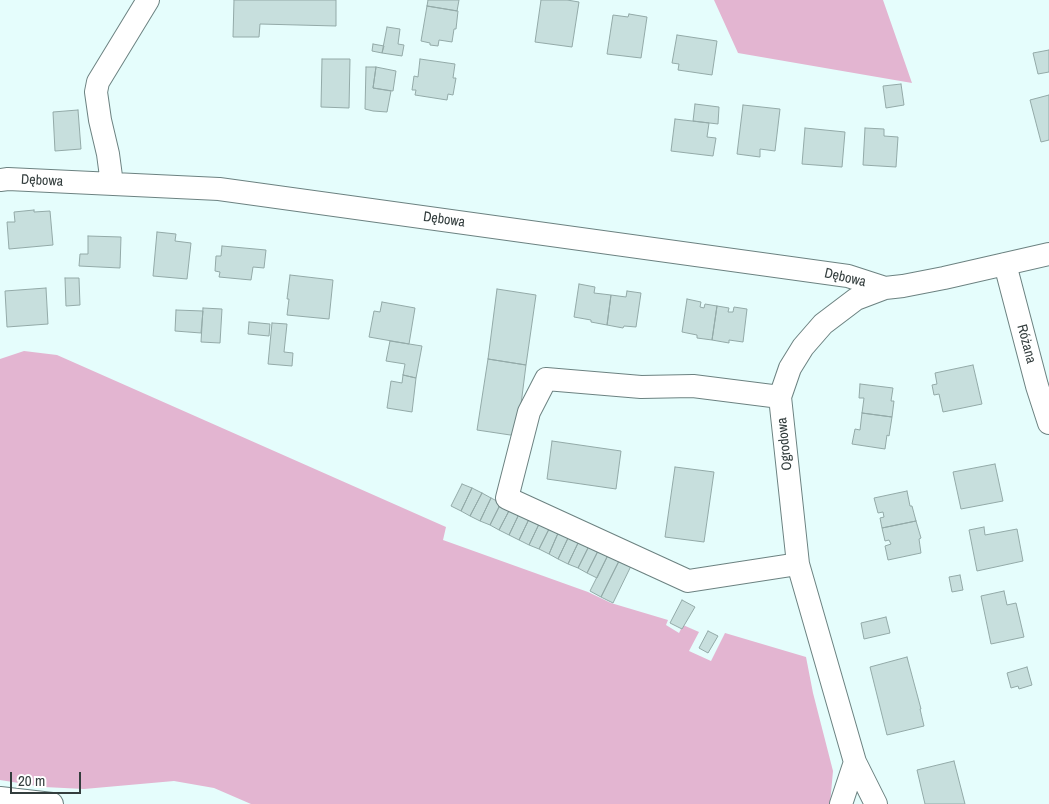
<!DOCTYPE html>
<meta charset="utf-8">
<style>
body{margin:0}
#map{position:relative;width:1049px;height:804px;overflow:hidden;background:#e5fdfc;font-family:"Archivo Narrow",sans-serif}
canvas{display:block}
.scale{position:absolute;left:10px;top:772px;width:71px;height:22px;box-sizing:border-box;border:2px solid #333d3d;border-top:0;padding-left:6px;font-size:15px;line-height:18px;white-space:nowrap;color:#333d3d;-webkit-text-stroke:4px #fff;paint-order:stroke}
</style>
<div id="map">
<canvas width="1049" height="804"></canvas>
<div class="scale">20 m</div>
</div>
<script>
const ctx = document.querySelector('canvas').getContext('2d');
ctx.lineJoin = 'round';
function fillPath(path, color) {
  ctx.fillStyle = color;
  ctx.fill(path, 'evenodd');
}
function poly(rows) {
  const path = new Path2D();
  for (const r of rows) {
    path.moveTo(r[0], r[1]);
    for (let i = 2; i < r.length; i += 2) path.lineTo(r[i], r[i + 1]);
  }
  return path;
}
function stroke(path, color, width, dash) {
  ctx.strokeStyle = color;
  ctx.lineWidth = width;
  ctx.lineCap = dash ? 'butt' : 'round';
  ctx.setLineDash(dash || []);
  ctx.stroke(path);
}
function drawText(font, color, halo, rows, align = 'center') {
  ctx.font = font + ' "Archivo Narrow",sans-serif';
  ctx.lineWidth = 4;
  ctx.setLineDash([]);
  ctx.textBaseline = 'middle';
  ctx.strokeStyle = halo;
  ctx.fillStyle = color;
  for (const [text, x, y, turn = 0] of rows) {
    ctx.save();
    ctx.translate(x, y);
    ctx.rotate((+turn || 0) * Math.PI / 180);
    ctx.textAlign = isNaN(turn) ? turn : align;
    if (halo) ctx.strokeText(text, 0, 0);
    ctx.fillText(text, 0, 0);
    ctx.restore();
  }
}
fillPath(poly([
 [714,0,883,0,912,83,738,53],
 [24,351,57,355,446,527,443,540,588,592,611,603,668,620,666,625,679,633,683,625,699,632,689,651,711,661,725,633,806,657,813,693,833,771,830,804,251,804,214,788,174,781,84,789,44,787,0,780,0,359]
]), '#e3b5d1');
const building = poly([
 [234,0,336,0,336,26,260,24,259,37,233,37,234,0],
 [428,0,459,0,457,11,427,6,428,0],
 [541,0,567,0,579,2,572,47,535,42,541,0],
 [427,6,458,11,456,29,454,29,452,42,439,40,438,46,430,45,430,43,421,41,427,6],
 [629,14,647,17,641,58,607,54,613,15,628,17,629,14],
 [387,27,400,29,398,44,404,45,402,56,382,53,387,27],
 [677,35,717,41,712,75,678,70,679,64,672,63,677,35],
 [373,44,384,46,382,53,372,51,373,44],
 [1049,50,1049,72,1038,74,1033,53,1049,50],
 [322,59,350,59,349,108,321,107,322,59],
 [420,59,455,64,453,78,456,78,453,95,448,94,447,100,415,95,416,90,412,90,414,76,418,77,420,59],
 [366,67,376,67,373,88,391,91,387,112,373,111,365,109,366,67],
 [376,67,396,71,393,91,373,88,376,67],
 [901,84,904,105,886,108,883,86,901,84],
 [1049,95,1049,140,1041,142,1030,100,1049,95],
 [695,104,719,107,718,124,693,121,695,104],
 [743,105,780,109,775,151,760,149,760,157,737,154,743,105],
 [78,110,81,149,55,151,53,112,78,110],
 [675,119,709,123,707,137,716,138,713,156,671,151,675,119],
 [805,128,845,132,842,167,802,164,805,128],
 [865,128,884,129,884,136,898,137,896,167,863,165,865,128],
 [34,210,34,212,50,211,53,245,9,249,7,222,15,222,14,212,34,210],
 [157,232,176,234,175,241,191,243,187,279,153,276,157,232],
 [88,236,121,237,120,268,79,266,80,254,88,254,88,236],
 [222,246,266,250,264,268,253,267,251,280,219,277,220,272,215,271,216,256,221,256,222,246],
 [290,275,333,280,329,319,287,315,289,299,287,299,290,275],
 [65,278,79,278,80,305,66,306,65,278],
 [579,284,595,287,594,293,611,295,607,325,591,322,591,320,574,317,579,284],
 [46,288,48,324,7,327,5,291,46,288],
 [497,289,536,295,526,365,488,359,497,289],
 [627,291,641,293,636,327,624,326,623,328,607,325,611,295,626,297,627,291],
 [687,299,701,302,700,307,704,308,705,304,717,306,712,340,697,338,697,335,682,332,687,299],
 [382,302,415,308,409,344,369,337,374,311,380,312,382,302],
 [717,306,729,308,728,312,733,312,734,307,747,309,743,342,729,340,729,343,712,340,717,306],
 [203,308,222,309,220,343,201,342,203,308],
 [176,310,203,311,201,333,175,331,176,310],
 [249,322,270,324,269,336,248,334,249,322],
 [272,323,287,324,284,352,293,353,292,366,268,364,272,323],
 [390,341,422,346,416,378,403,375,405,364,386,361,390,341],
 [488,359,526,365,517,436,477,430,488,359],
 [973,365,982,404,943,412,939,394,934,395,932,385,937,384,935,373,973,365],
 [403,375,416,378,412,412,387,408,391,381,402,383,403,375],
 [860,384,893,388,891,401,894,401,892,417,862,413,864,398,859,398,860,384],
 [862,413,892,417,889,436,887,435,885,449,852,444,855,429,860,430,862,413],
 [552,441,621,451,616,489,547,479,552,441],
 [995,464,1003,501,961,509,953,472,995,464],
 [675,467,714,472,704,542,665,537,675,467],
 [462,484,472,488,461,511,451,506,462,484],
 [472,488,482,493,470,516,461,511,472,488],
 [907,491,910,506,912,506,916,521,882,528,880,518,884,517,883,512,878,513,874,498,907,491],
 [482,493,491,498,480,521,470,516,482,493],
 [491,498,501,503,490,525,480,521,491,498],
 [501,503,511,507,499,530,490,525,501,503],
 [511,507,520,512,509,535,499,530,511,507],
 [520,512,530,517,519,540,509,535,520,512],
 [530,517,540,522,529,545,519,540,530,517],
 [916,521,921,538,919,539,921,553,888,560,885,546,891,544,889,540,885,541,882,528,916,521],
 [540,522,550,527,539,549,529,545,540,522],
 [550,527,559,531,549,554,539,549,550,527],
 [984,527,985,535,1017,529,1023,561,977,571,969,530,984,527],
 [559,531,569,536,558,559,549,554,559,531],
 [569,536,579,541,568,564,558,559,569,536],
 [579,541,589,546,578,568,568,564,579,541],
 [589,546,598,551,587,573,578,568,589,546],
 [598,551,608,555,597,578,587,573,598,551],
 [608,555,619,561,601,597,590,591,608,555],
 [619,561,631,566,613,603,601,597,619,561],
 [960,575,963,590,952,592,949,577,960,575],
 [1004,591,1007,605,1016,603,1024,637,991,644,981,596,1004,591],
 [682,600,695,607,682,629,670,623,682,600],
 [886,617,890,633,864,639,861,623,886,617],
 [708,631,718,636,708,653,699,648,708,631],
 [907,657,921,709,920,709,924,726,887,735,870,667,907,657],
 [1027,667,1032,685,1019,689,1018,686,1011,688,1007,673,1027,667],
 [954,761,965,804,925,804,917,770,954,761]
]);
fillPath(building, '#c7dfdd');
stroke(building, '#93aaa8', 1);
const minor = poly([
 [0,180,8,179,219,189,848,276,885,288],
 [112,184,108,154,100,120,96,92,98,82,148,0],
 [1005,264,1037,386,1049,423],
 [780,397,693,386,641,387,546,379,529,412,507,498,688,581,798,564],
 [0,798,52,804],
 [841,804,855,762],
 [876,804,855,762,798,564,780,397,790,368,803,347,823,324,856,299,885,288,903,286,944,278,1049,254]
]);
stroke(minor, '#6c8281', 24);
stroke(minor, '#fff', 22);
drawText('14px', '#333d3d', '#fff', [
 ["Dębowa",42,181,3],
 ["Dębowa",444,220,8],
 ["Dębowa",845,278,13],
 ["Różana",1026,344,75],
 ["Ogrodowa",785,444,-96]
]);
</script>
